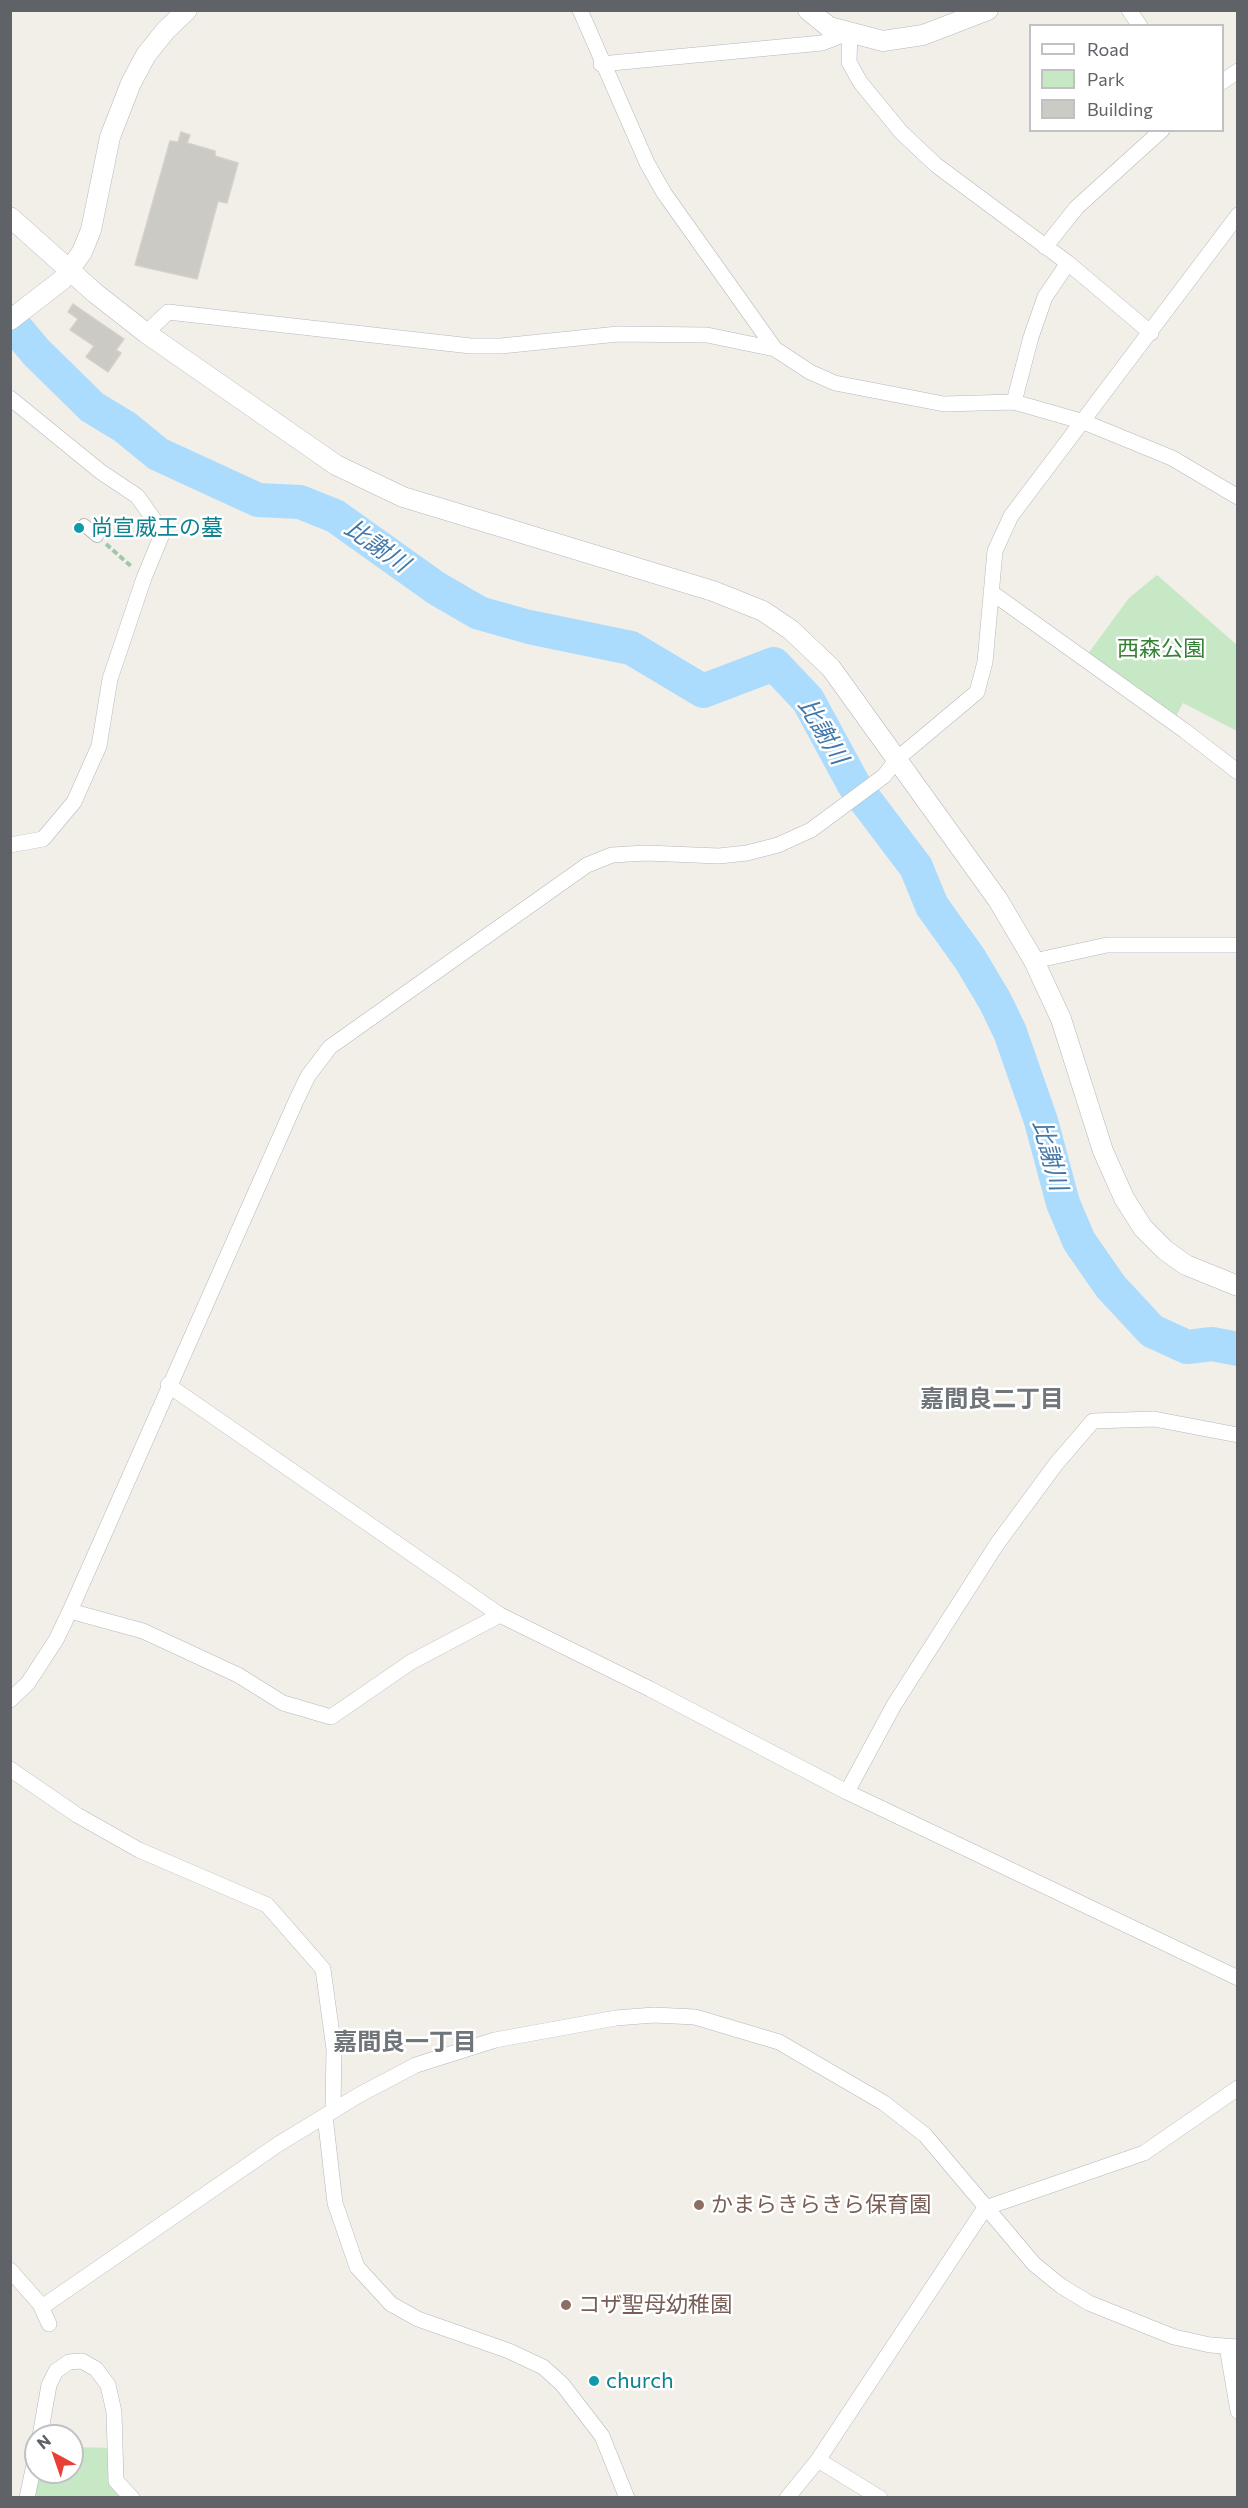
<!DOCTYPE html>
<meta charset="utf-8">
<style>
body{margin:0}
#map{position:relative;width:1248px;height:2508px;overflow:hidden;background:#f1efe8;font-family:Commissioner,sans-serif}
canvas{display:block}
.frame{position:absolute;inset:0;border:12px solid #5f6368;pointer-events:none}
.legend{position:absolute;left:1029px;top:24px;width:195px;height:108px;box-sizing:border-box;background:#fff;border:2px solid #bfc1c3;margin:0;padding:8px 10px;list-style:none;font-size:18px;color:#5f6368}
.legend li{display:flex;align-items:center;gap:12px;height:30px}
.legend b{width:30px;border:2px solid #bfc1c3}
.north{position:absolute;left:24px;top:2424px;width:60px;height:60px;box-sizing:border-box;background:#fff;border:2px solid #bfc1c3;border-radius:50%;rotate:320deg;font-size:16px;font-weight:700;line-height:24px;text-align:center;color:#5f6368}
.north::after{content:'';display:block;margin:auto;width:21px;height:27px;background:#e83f37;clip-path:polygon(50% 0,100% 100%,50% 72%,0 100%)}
</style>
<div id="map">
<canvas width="1248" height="2508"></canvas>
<div class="frame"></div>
<ul class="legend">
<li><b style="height:8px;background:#fff"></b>Road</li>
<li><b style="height:16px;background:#c6e8c5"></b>Park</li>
<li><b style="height:16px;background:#cccac5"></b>Building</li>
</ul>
<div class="north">N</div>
</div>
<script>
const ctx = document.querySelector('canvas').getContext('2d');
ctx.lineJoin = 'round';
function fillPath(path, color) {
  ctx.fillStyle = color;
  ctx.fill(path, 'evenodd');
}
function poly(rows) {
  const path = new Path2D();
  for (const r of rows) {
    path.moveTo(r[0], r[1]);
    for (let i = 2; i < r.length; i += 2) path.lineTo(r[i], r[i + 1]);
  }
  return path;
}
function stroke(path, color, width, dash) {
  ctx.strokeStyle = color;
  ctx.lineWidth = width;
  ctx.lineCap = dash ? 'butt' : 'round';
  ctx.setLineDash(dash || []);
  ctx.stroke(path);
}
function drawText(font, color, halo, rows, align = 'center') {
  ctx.font = font + ' Commissioner,"Noto Sans JP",sans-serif';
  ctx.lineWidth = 5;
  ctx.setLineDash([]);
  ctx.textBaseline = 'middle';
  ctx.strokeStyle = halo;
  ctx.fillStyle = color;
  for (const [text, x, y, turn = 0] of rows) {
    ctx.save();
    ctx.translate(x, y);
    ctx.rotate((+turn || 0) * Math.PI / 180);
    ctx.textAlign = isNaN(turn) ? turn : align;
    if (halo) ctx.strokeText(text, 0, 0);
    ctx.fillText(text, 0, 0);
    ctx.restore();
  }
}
fillPath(poly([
 [1157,575,1237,645,1237,731,1183,703,1173,722,1084,659,1129,598],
 [72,2447,116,2448,116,2481,132,2498,27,2498,36,2472,72,2472]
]), '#c6e8c5');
stroke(poly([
 [10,321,36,352,92,407,125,427,158,454,258,500,300,502,335,516,436,588,479,613,529,627,631,648,703,691,774,664,808,700,854,785,916,867,932,906,970,959,995,1001,1010,1032,1041,1121,1063,1203,1079,1241,1111,1287,1152,1331,1187,1347,1212,1344,1238,1349]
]), '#abdcfe', 34);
const building = poly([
 [181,132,190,135,187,143,215,151,215,156,238,163,227,203,218,201,197,279,135,265,170,141,178,142,181,132],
 [73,304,124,339,116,350,121,353,108,372,86,357,94,346,70,330,78,319,68,312,73,304]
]);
fillPath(building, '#cccac5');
stroke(building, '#d6d0c6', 1.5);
const pedestrian = poly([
 [84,525,97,536]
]);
const minor = poly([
 [580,10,647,163,664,193,775,349],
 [1129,10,1140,26],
 [601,64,822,43,850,32,849,62,860,82,901,132,936,165,1068,263,1151,333],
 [1222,82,1238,71],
 [1045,247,1077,207,1162,130],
 [146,333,168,312,471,346,501,346,618,334,707,335,775,349,810,372,835,383,944,404,1014,402,1084,422,1172,458,1238,497],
 [10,398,101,472,137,496,163,532,144,578,110,679,99,746,74,802,43,839,10,845],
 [1014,402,1031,337,1045,297,1068,263],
 [991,592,1185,731,1238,772],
 [1034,961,1107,945,1238,945],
 [168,1385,500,1615,650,1689,847,1792,1238,1978],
 [70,1611,143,1631,238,1675,283,1703,331,1717,411,1662,500,1615],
 [10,1700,28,1683,56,1640,70,1611,296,1101,308,1076,330,1047,587,865,612,855,646,853,719,856,747,853,778,845,811,830,884,776,897,759,977,692,985,662,995,551,1011,516,1238,215],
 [10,1769,77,1815,139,1850,267,1905,323,1969,334,2049,333,2110],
 [847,1792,894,1705,997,1544,1056,1464,1093,1421,1154,1419,1238,1435],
 [325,2116,335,2203,357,2267,391,2304,418,2319,509,2351,543,2367,562,2384,602,2436,627,2498],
 [10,2270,40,2304,49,2324],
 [42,2307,277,2145,359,2095,416,2065,495,2040,616,2018,654,2015,695,2017,779,2042,884,2103,925,2135,1034,2264,1061,2286,1089,2303,1174,2337,1210,2345,1238,2347],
 [1227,2347,1238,2411],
 [40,2436,49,2385,56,2371,69,2362,82,2361,96,2369,108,2385,114,2412,116,2481,132,2498],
 [818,2460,880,2498],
 [27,2498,36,2455],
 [787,2498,818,2460,985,2208,1144,2153,1238,2088]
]);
const tertiary = poly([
 [808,10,829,27,883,41,923,35,988,10],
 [10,217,95,293,146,333,336,465,403,497,713,591,763,611,791,630,831,668,998,900,1034,961,1061,1019,1103,1151,1124,1198,1143,1228,1165,1250,1186,1265,1238,1286],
 [10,320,62,280,82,252,91,230,110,137,131,83,146,55,166,30,187,10]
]);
stroke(pedestrian, '#b5b8bc', 14);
stroke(minor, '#b5b8bc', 16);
stroke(tertiary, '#b5b8bc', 21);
stroke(poly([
 [106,544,132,567]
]), '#9fc8a9', 4, [6, 3]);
stroke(pedestrian, '#fff', 12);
stroke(minor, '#fff', 15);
stroke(tertiary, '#fff', 20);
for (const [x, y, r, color] of [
 [79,528,6,"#0f9aa8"],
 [699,2205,6,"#8d6e63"],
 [566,2305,6,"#8d6e63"],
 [594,2381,6,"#0f9aa8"]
]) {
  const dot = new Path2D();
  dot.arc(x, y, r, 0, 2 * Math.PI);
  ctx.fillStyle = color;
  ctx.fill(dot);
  stroke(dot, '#fff', 2);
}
drawText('22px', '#0d838f', '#fff', [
 ["尚宣威王の墓",91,528],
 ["church",606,2381]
], 'left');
drawText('22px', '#358136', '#fff', [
 ["西森公園",1161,649]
]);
drawText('22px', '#785e54', '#fff', [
 ["かまらきらきら保育園",711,2205],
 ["コザ聖母幼稚園",578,2305]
], 'left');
drawText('italic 24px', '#4278a8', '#fff', [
 ["比謝川",377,546,35],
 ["比謝川",823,731,59],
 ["比謝川",1050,1155,75]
]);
drawText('bold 24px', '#70757a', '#fff', [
 ["嘉間良二丁目",992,1399],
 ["嘉間良一丁目",405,2042]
]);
</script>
